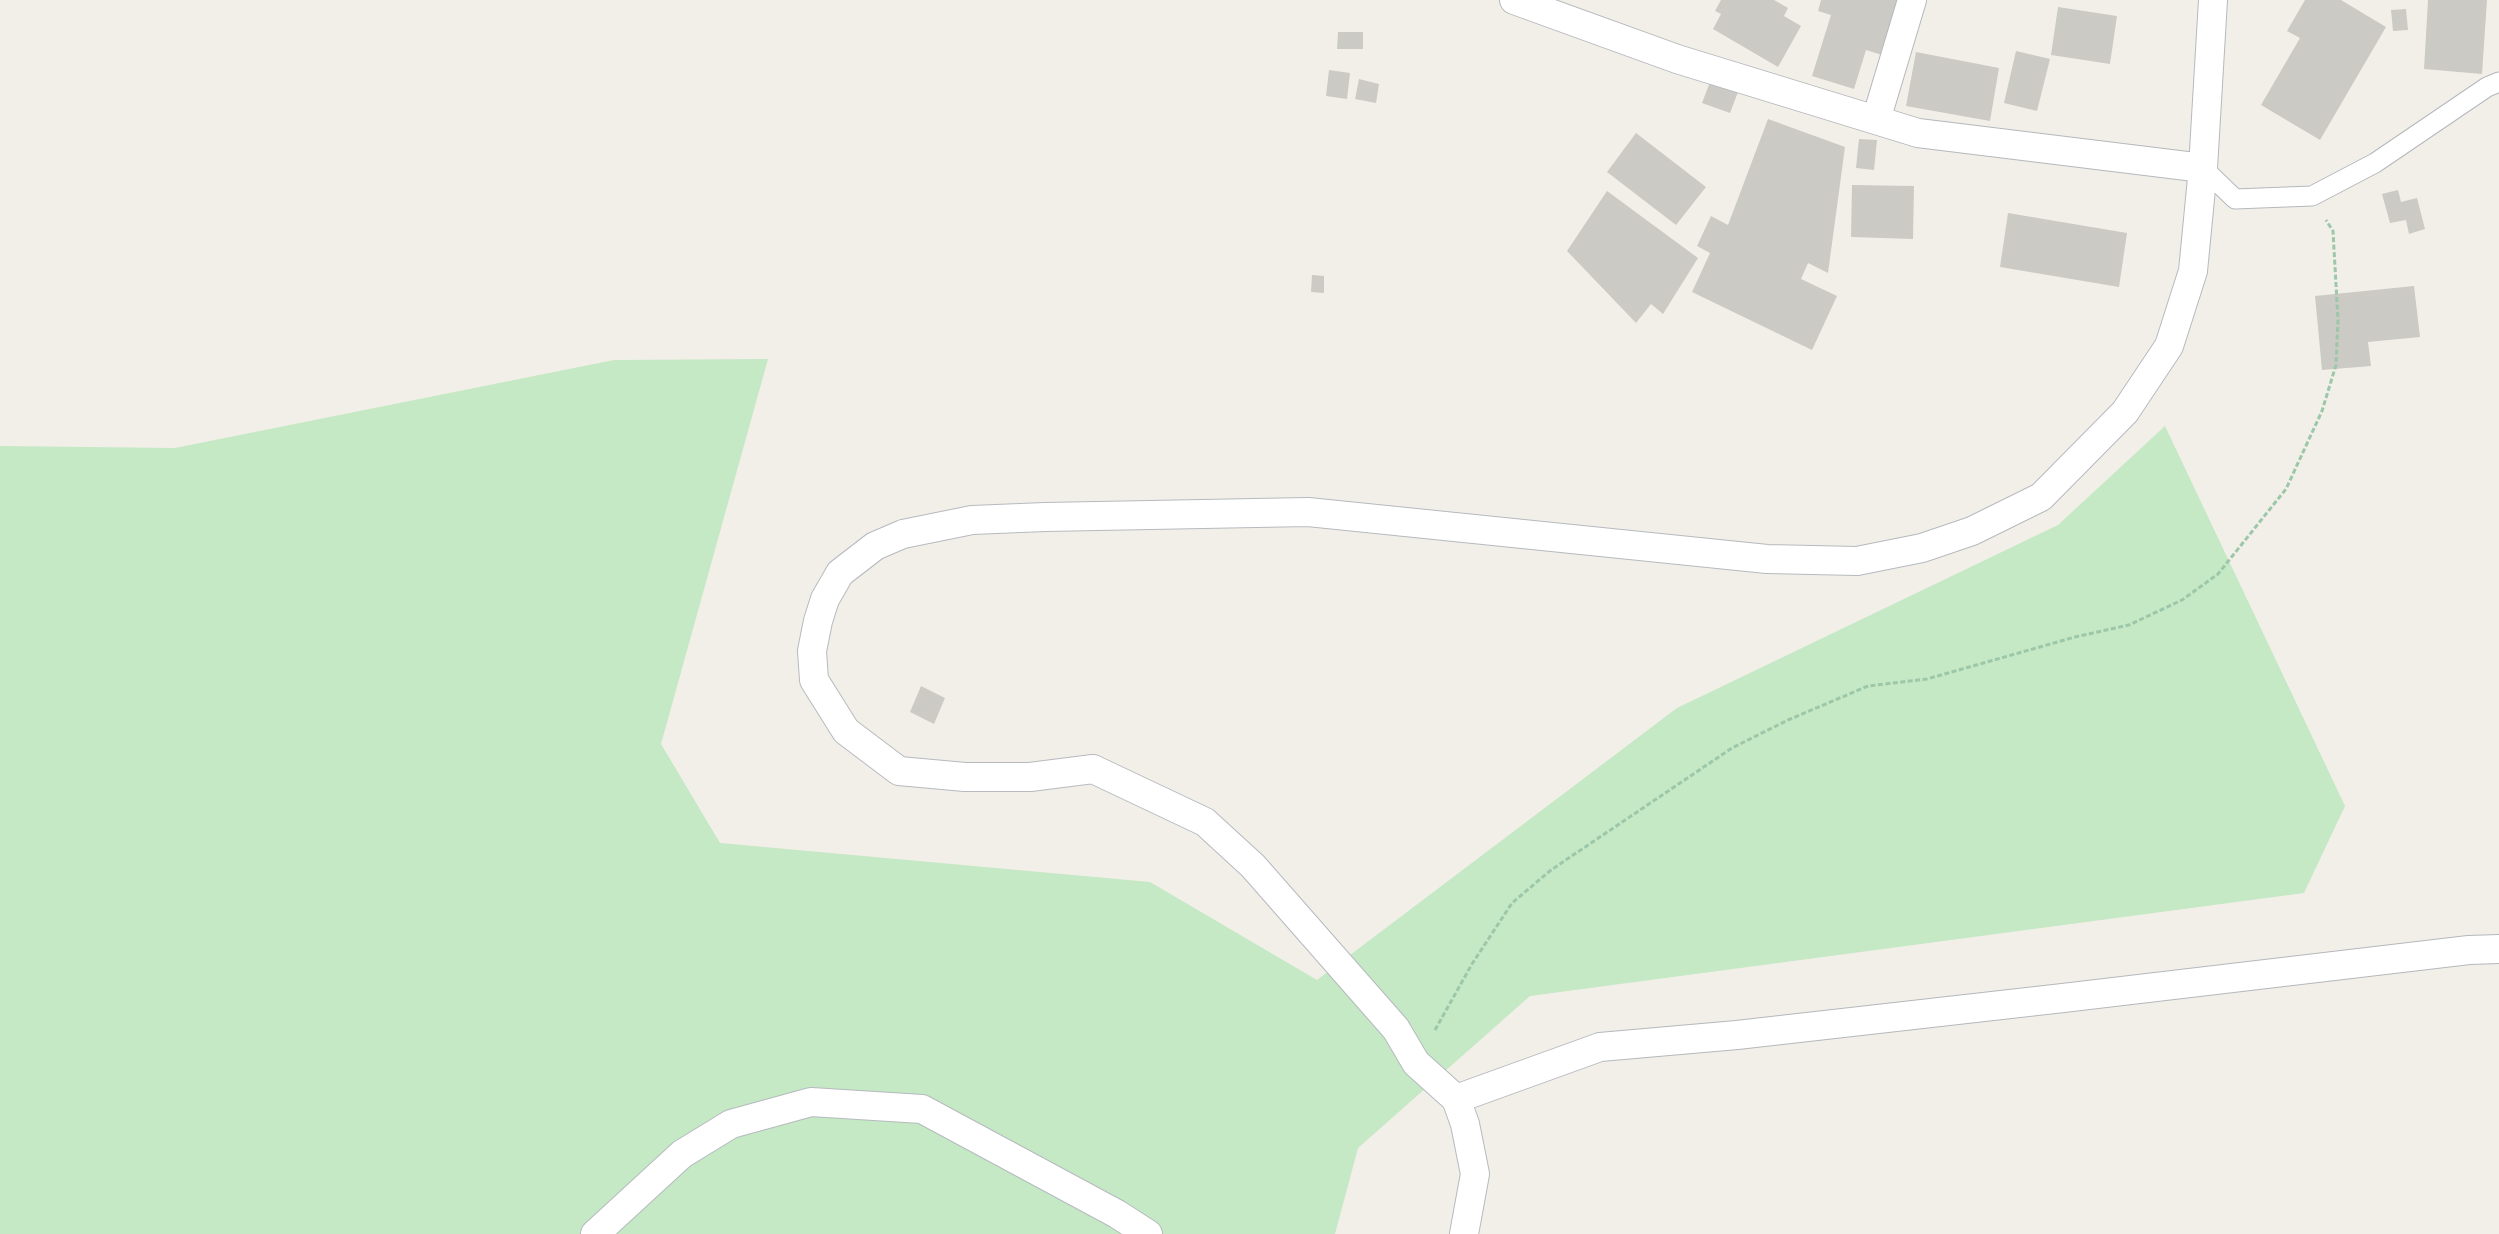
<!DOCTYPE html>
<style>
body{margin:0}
canvas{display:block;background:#f1efe8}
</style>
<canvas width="2499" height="1234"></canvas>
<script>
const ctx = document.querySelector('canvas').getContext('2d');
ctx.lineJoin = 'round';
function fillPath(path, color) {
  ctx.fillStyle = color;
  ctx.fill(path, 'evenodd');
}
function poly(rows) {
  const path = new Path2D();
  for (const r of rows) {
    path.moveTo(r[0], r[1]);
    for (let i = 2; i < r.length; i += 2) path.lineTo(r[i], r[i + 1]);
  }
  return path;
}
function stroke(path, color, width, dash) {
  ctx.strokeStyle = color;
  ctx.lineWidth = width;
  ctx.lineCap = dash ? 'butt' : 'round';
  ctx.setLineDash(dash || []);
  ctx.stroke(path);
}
fillPath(poly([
 [768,359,661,744,720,843,1150,882,1317,980,1677,708,2058,525,2165,426,2345,806,2304,893,1530,996,1358,1148,1335,1234,0,1234,0,446,175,448,614,360]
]), '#c5e8c5');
fillPath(poly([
 [1721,0,1774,0,1788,8,1784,16,1801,26,1778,67,1713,29,1721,14,1715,11],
 [1821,0,1899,0,1882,55,1866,50,1854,89,1812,76,1831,15,1818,11],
 [2305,0,2341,0,2386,27,2320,140,2261,105,2300,38,2287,31],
 [2428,0,2487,0,2482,74,2424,69],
 [2058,7,2117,16,2110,64,2051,55],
 [2406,9,2408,30,2393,31,2391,10],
 [1338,32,1363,32,1363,49,1337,49],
 [2016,51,2050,59,2037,111,2004,103],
 [1916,52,1999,68,1990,121,1906,106],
 [1329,70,1350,73,1347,99,1326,96],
 [1359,79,1379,84,1376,103,1355,99],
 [1710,82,1738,92,1730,113,1702,103],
 [1768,119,1845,147,1828,273,1808,263,1801,279,1837,296,1812,350,1692,292,1710,253,1697,246,1711,216,1728,225],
 [1636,133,1706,187,1676,225,1607,172],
 [1859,139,1877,140,1874,170,1856,168],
 [1852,185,1914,186,1913,239,1851,237],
 [2398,190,2401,202,2417,198,2425,229,2409,234,2406,220,2390,223,2382,194],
 [1607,191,1698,258,1663,314,1651,304,1636,323,1567,251],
 [2008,213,2127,233,2119,287,2000,267],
 [1312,275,1324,276,1324,293,1311,292],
 [2414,286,2420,337,2368,342,2371,366,2322,370,2315,296],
 [921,686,945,698,934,724,910,712]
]), '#cccac5');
const lane = poly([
 [2203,168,2235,199,2312,196,2375,163,2487,87,2499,82]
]);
const street = poly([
 [1514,0,1677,59,1918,133,2203,168],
 [1876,120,1912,0],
 [1456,1099,1600,1047,1737,1035,2063,998,2469,950,2499,949]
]);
const secondary = poly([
 [595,1234,682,1154,731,1124,811,1102,922,1109,1117,1214,1148,1234],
 [1464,1234,1475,1174,1465,1124,1456,1099,1416,1063,1396,1029,1253,866,1205,822,1093,769,1030,777,965,777,899,771,846,731,814,680,812,651,818,621,825,599,840,573,875,546,903,534,972,520,1045,517,1308,512,1767,559,1857,561,1922,548,1972,531,2041,497,2125,412,2169,346,2193,271,2203,168,2213,0]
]);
stroke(lane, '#b5b8bc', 21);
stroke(street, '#b5b8bc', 30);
stroke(secondary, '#b6babf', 30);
stroke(poly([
 [1435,1030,1472,964,1512,903,1551,870,1732,748,1788,720,1868,686,1927,679,2075,637,2129,625,2182,600,2218,574,2286,489,2322,411,2336,365,2338,320,2333,231,2326,220]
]), '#9cc7a9', 3, [5, 2.5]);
stroke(lane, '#fff', 19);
stroke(street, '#fff', 28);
stroke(secondary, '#fff', 28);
</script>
